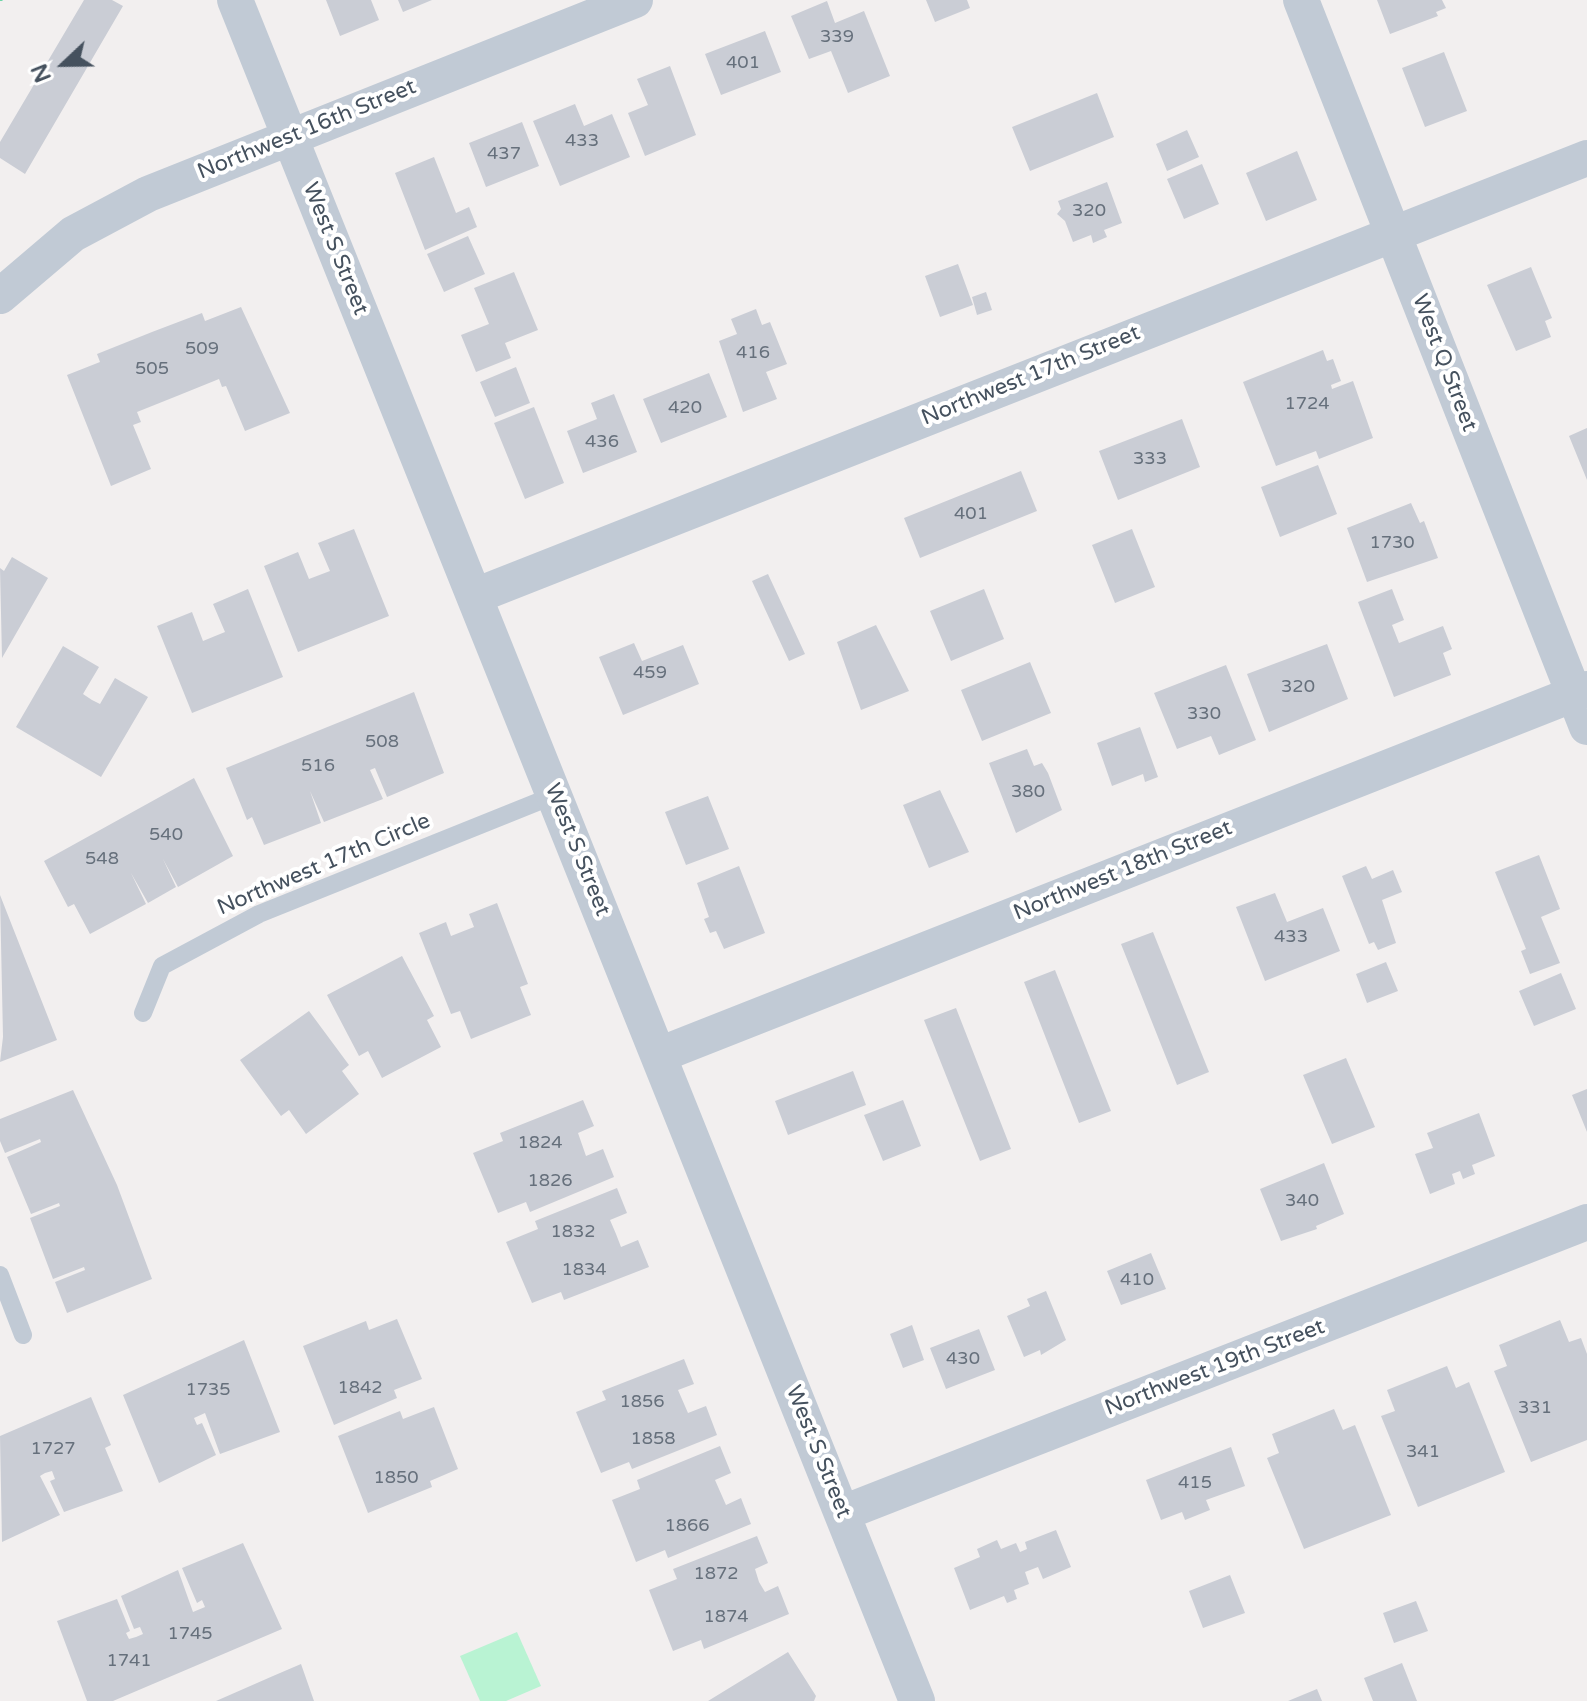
<!DOCTYPE html>
<style>
body{margin:0}
#map{position:relative;width:1587px;height:1701px;overflow:hidden;background:#f2efef;font-family:"Varela Round",sans-serif}
canvas{display:block}
.north{position:absolute;left:24px;top:24px;width:80px;height:80px;-webkit-text-stroke:6px #fff;paint-order:stroke;rotate:248deg;font-size:22px;font-weight:700;line-height:32px;text-align:center;color:#45515e}
.north::after{content:'';display:block;margin:auto;width:28px;height:36px;background:#45515e;clip-path:polygon(50% 0,100% 100%,50% 72%,0 100%)}
</style>
<div id="map">
<canvas width="1587" height="1701"></canvas>
<div class="north">N</div>
</div>
<script>
const ctx = document.querySelector('canvas').getContext('2d');
ctx.lineJoin = 'round';
function fillPath(path, color) {
  ctx.fillStyle = color;
  ctx.fill(path, 'evenodd');
}
function poly(rows) {
  const path = new Path2D();
  for (const r of rows) {
    path.moveTo(r[0], r[1]);
    for (let i = 2; i < r.length; i += 2) path.lineTo(r[i], r[i + 1]);
  }
  return path;
}
function stroke(path, color, width, dash) {
  ctx.strokeStyle = color;
  ctx.lineWidth = width;
  ctx.lineCap = dash ? 'butt' : 'round';
  ctx.setLineDash(dash || []);
  ctx.stroke(path);
}
function drawText(font, color, halo, rows, align = 'center') {
  ctx.font = font + ' "Varela Round",sans-serif';
  ctx.lineWidth = 8;
  ctx.setLineDash([]);
  ctx.textBaseline = 'middle';
  ctx.strokeStyle = halo;
  ctx.fillStyle = color;
  for (const [text, x, y, turn = 0] of rows) {
    ctx.save();
    ctx.translate(x, y);
    ctx.rotate((+turn || 0) * Math.PI / 180);
    ctx.textAlign = isNaN(turn) ? turn : align;
    if (halo) ctx.strokeText(text, 0, 0);
    ctx.fillText(text, 0, 0);
    ctx.restore();
  }
}
fillPath(poly([
 [517,1632,541,1686,506,1701,480,1701,460,1656]
]), '#b9f3d3');
fillPath(poly([
 [84,0,112,0,123,6,25,174,0,158,0,142],
 [326,0,371,0,379,20,340,36],
 [398,0,432,0,403,12],
 [926,0,967,0,970,8,935,22],
 [1377,0,1442,0,1446,8,1436,12,1438,16,1390,34],
 [827,1,835,23,864,11,890,76,848,93,831,51,809,59,791,16],
 [765,31,781,72,721,95,705,54],
 [1444,52,1467,111,1425,127,1402,68],
 [670,66,696,135,645,156,628,113,648,105,637,79],
 [1097,93,1114,137,1030,171,1012,127],
 [575,104,584,126,612,114,630,157,560,186,533,121],
 [522,122,539,166,486,187,469,143],
 [1187,130,1199,157,1167,171,1156,144],
 [1297,151,1317,200,1266,221,1246,173],
 [434,157,456,213,469,207,477,227,425,250,395,173],
 [1202,164,1219,204,1184,219,1167,179],
 [1107,182,1122,223,1104,230,1107,237,1093,243,1091,235,1073,242,1065,221,1057,214,1061,209,1058,201],
 [468,236,485,274,444,292,427,254],
 [958,264,973,305,940,317,925,276],
 [1531,267,1552,318,1545,321,1551,337,1516,351,1487,285],
 [514,272,538,330,505,343,511,358,476,372,461,335,489,324,474,288],
 [986,292,992,310,977,315,972,297],
 [241,307,290,413,245,431,226,386,222,387,219,379,177,396,137,412,141,422,133,425,151,469,111,486,67,375,100,362,97,354,152,332,202,313,205,321],
 [756,309,762,325,770,322,787,364,766,372,777,399,743,412,719,341,737,334,731,319],
 [1323,350,1327,361,1333,359,1341,381,1331,385,1332,389,1353,381,1373,438,1319,459,1316,451,1276,466,1243,382],
 [516,367,530,403,495,417,480,382],
 [709,373,727,417,661,443,643,399],
 [614,394,637,452,583,473,567,431,597,419,591,403],
 [534,407,564,483,525,499,494,423],
 [1182,419,1200,467,1118,500,1099,451],
 [1587,428,1587,480,1569,436],
 [1318,465,1337,514,1280,537,1261,487],
 [1021,471,1037,511,920,558,904,518],
 [1411,503,1420,523,1424,521,1438,558,1367,582,1347,528],
 [354,529,389,616,298,652,264,566,298,552,309,579,330,571,318,543],
 [1132,529,1155,587,1115,603,1092,545],
 [12,557,48,578,2,658,0,568,4,571],
 [768,574,805,654,789,661,752,581],
 [248,589,283,677,192,713,157,626,192,612,203,641,225,632,213,604],
 [984,589,1004,639,951,661,930,611],
 [1392,589,1404,620,1392,625,1399,643,1443,626,1452,649,1443,653,1451,675,1394,697,1358,602],
 [876,625,909,691,861,710,837,642],
 [634,643,642,661,683,645,699,684,623,715,599,657],
 [1327,644,1348,699,1269,732,1247,674],
 [63,646,99,667,83,694,92,700,100,704,115,678,148,697,101,777,16,727],
 [1030,662,1051,713,982,741,961,690],
 [1226,665,1256,740,1219,755,1211,736,1177,749,1154,693],
 [414,692,444,773,387,797,375,768,370,770,383,799,324,822,310,791,321,823,264,845,252,817,247,820,226,768],
 [1140,727,1158,777,1145,782,1143,774,1112,786,1097,743],
 [1027,749,1034,766,1042,763,1048,773,1062,810,1016,833,989,763],
 [194,778,233,856,178,887,163,859,176,887,148,903,131,873,146,904,90,934,74,904,68,907,44,861],
 [940,790,969,852,929,868,903,805],
 [708,796,729,849,686,865,665,812],
 [1539,855,1560,909,1541,917,1560,963,1530,974,1521,951,1526,949,1495,872],
 [739,866,765,933,724,949,716,931,710,933,704,919,709,917,697,883],
 [1366,866,1372,879,1393,870,1402,892,1382,900,1396,943,1378,950,1374,942,1369,944,1342,876],
 [1275,893,1287,922,1323,908,1340,951,1265,981,1236,907],
 [0,895,57,1040,0,1062,3,1037],
 [497,903,528,984,520,987,531,1015,471,1039,460,1011,451,1014,419,933,446,922,451,936,474,927,469,914],
 [1153,932,1209,1072,1177,1085,1121,944],
 [402,956,434,1016,427,1020,441,1047,382,1078,368,1051,359,1056,327,995],
 [1386,962,1398,991,1367,1003,1356,974],
 [1055,970,1111,1111,1079,1123,1024,982],
 [1561,973,1576,1009,1534,1026,1519,991],
 [956,1008,1011,1149,980,1161,924,1020],
 [309,1011,349,1065,342,1071,359,1094,306,1134,289,1110,281,1116,240,1060],
 [1346,1058,1375,1127,1332,1144,1303,1075],
 [853,1071,866,1105,788,1135,775,1101],
 [1587,1089,1587,1132,1572,1095],
 [73,1090,117,1185,152,1279,67,1313,55,1282,85,1270,84,1267,53,1279,30,1218,60,1206,59,1203,31,1214,7,1157,41,1142,40,1139,5,1153,0,1141,0,1119],
 [583,1100,594,1126,578,1133,586,1156,603,1149,614,1177,530,1212,526,1202,498,1213,473,1153,503,1141,500,1133],
 [903,1100,921,1146,883,1161,864,1115],
 [1479,1113,1495,1156,1472,1165,1475,1174,1463,1179,1460,1171,1452,1174,1455,1184,1430,1194,1415,1154,1433,1148,1427,1133],
 [1324,1163,1344,1214,1316,1226,1317,1229,1281,1241,1260,1189],
 [617,1188,627,1213,610,1220,616,1234,621,1247,638,1240,649,1267,564,1300,561,1292,532,1303,506,1242,538,1229,535,1221],
 [1151,1253,1166,1289,1121,1305,1107,1271],
 [1046,1291,1066,1340,1041,1355,1040,1350,1024,1357,1007,1316,1030,1306,1027,1299],
 [397,1319,422,1379,394,1390,397,1398,334,1425,303,1346,366,1321,369,1330],
 [1560,1320,1569,1342,1581,1338,1587,1354,1587,1440,1531,1462,1494,1371,1507,1366,1499,1345],
 [912,1325,924,1360,903,1368,890,1334],
 [979,1329,995,1370,946,1389,930,1348],
 [244,1340,280,1432,220,1454,205,1413,194,1418,197,1425,202,1423,216,1455,159,1483,123,1395],
 [684,1359,694,1384,678,1390,688,1413,706,1406,717,1435,632,1469,629,1462,601,1473,576,1412,606,1400,602,1391],
 [1447,1366,1456,1388,1469,1382,1505,1472,1418,1507,1381,1416,1395,1411,1387,1390],
 [91,1397,111,1445,105,1448,123,1491,64,1512,50,1481,55,1479,52,1471,45,1473,40,1476,60,1515,2,1542,0,1436],
 [434,1407,458,1469,430,1481,432,1487,368,1513,338,1436,400,1411,403,1419],
 [1334,1409,1343,1430,1355,1425,1391,1515,1304,1549,1267,1458,1279,1453,1272,1434],
 [720,1446,731,1473,715,1480,726,1505,741,1498,751,1524,668,1558,665,1550,636,1562,612,1500,640,1489,637,1480],
 [1231,1447,1245,1486,1206,1500,1210,1510,1185,1520,1182,1512,1161,1520,1146,1480],
 [1056,1530,1071,1567,1043,1579,1038,1567,1025,1572,1029,1584,1014,1590,1017,1599,1007,1603,1004,1596,970,1610,954,1568,980,1557,977,1549,997,1540,1001,1549,1016,1543,1020,1552,1027,1549,1025,1542],
 [757,1536,768,1563,755,1569,759,1582,765,1592,778,1586,789,1614,704,1649,701,1640,673,1651,649,1590,677,1579,673,1569],
 [243,1543,282,1629,113,1701,87,1701,57,1621,117,1599,130,1631,126,1633,129,1639,136,1637,143,1634,140,1627,134,1629,121,1596,178,1570,193,1612,205,1607,202,1600,197,1603,182,1568],
 [1230,1575,1245,1613,1203,1628,1189,1591],
 [1416,1601,1428,1631,1394,1643,1383,1613],
 [788,1652,816,1696,814,1701,708,1701],
 [1402,1663,1417,1701,1373,1701,1364,1678],
 [301,1664,314,1701,216,1701,273,1676],
 [1317,1689,1322,1701,1288,1701]
]), '#cacdd5');
stroke(poly([
 [0,1,0,0]
]), '#6ed5a7', 5, [6, 4]);
stroke(poly([
 [143,1013,162,966,259,914,555,795],
 [0,1275,23,1335]
]), '#c1cad5', 18);
stroke(poly([
 [235,0,917,1701],
 [1301,0,1587,727],
 [0,296,73,234,148,194,635,0],
 [475,596,1587,158],
 [659,1055,1587,689],
 [843,1513,1587,1222]
]), '#c1cad5', 36);
drawText('18px', '#66707c', null, [
 ["339",837,37],
 ["401",743,63],
 ["433",582,141],
 ["437",504,154],
 ["320",1089,211],
 ["509",202,349],
 ["416",753,353],
 ["505",152,369],
 ["1724",1307,404],
 ["420",685,408],
 ["436",602,442],
 ["333",1150,459],
 ["401",971,514],
 ["1730",1392,543],
 ["459",650,673],
 ["320",1298,687],
 ["330",1204,714],
 ["508",382,742],
 ["516",318,766],
 ["380",1028,792],
 ["540",166,835],
 ["548",102,859],
 ["433",1291,937],
 ["1824",540,1143],
 ["1826",550,1181],
 ["340",1302,1201],
 ["1832",573,1232],
 ["1834",584,1270],
 ["410",1137,1280],
 ["430",963,1359],
 ["1842",360,1388],
 ["1735",208,1390],
 ["1856",642,1402],
 ["331",1535,1408],
 ["1858",653,1439],
 ["1727",53,1449],
 ["341",1423,1452],
 ["1850",396,1478],
 ["415",1195,1483],
 ["1866",687,1526],
 ["1872",716,1574],
 ["1874",726,1617],
 ["1745",190,1634],
 ["1741",129,1661]
]);
drawText('22px', '#45515e', '#fff', [
 ["Northwest 16th Street",307,130,-22],
 ["West S Street",335,249,68],
 ["West Q Street",1444,363,69],
 ["Northwest 17th Street",1031,376,-22],
 ["West S Street",577,850,68],
 ["Northwest 17th Circle",324,865,-23],
 ["Northwest 18th Street",1123,871,-22],
 ["Northwest 19th Street",1215,1368,-21],
 ["West S Street",818,1452,68]
]);
</script>
